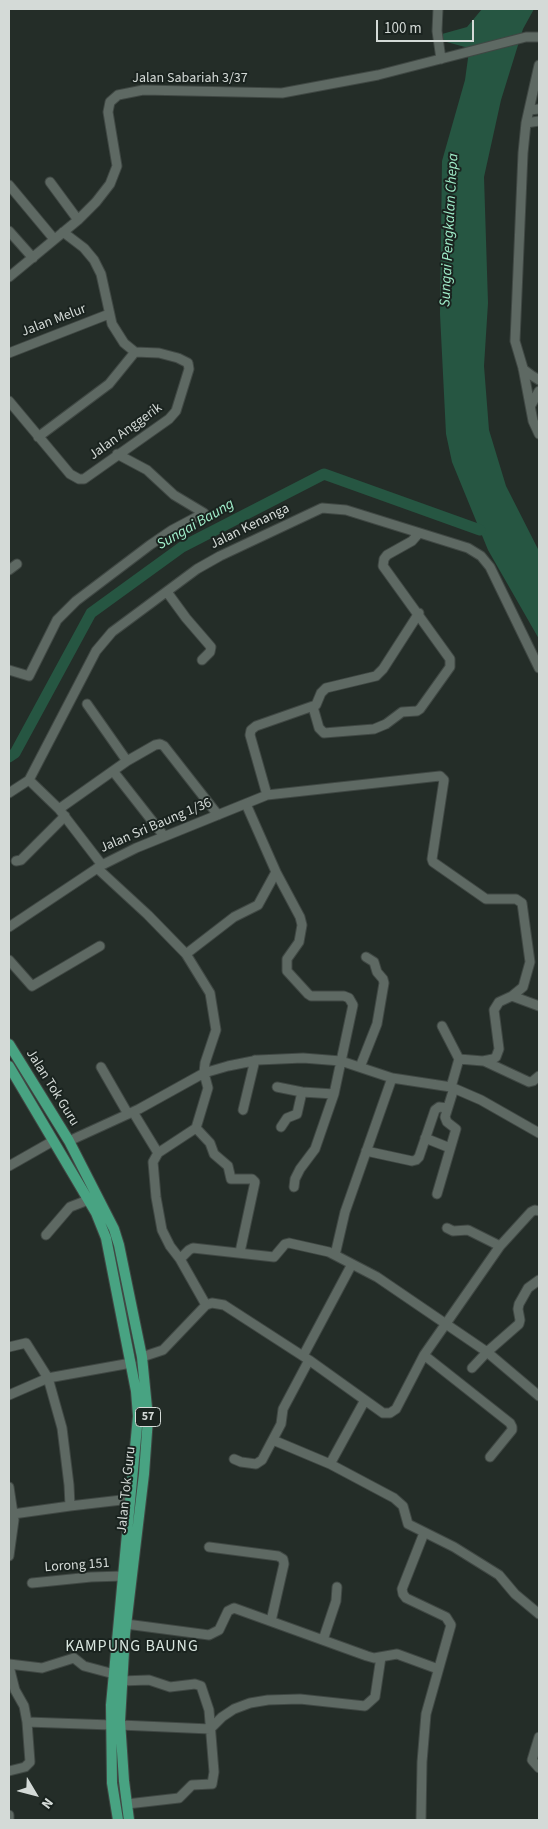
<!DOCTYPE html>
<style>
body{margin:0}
#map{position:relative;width:548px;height:1829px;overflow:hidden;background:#242d28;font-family:"Source Sans 3",sans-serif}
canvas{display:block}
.frame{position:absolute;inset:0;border:10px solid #d4dad7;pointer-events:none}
.north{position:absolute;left:10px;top:1769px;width:50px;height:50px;-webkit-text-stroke:4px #1a231f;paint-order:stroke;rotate:127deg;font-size:14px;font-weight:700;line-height:20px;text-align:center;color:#d4dad7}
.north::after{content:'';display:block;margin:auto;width:18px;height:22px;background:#d4dad7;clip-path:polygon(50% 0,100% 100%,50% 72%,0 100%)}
.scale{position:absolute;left:376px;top:20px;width:98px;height:22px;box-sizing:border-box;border:2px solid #d4dad7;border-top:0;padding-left:6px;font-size:15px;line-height:18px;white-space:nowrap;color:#d4dad7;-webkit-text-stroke:4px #1a231f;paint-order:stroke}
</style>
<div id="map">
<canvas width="548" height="1829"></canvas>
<div class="frame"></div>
<div class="north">N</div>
<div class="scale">100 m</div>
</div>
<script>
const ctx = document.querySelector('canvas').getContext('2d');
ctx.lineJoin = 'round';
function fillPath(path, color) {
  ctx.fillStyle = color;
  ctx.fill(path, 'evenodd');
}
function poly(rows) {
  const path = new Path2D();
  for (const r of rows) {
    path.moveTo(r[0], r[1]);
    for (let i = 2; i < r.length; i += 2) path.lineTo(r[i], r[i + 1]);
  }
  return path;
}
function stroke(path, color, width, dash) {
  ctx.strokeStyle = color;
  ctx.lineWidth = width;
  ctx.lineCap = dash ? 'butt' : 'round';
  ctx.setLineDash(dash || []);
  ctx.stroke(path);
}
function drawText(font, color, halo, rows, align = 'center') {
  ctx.font = font + ' "Source Sans 3",sans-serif';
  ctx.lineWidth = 4;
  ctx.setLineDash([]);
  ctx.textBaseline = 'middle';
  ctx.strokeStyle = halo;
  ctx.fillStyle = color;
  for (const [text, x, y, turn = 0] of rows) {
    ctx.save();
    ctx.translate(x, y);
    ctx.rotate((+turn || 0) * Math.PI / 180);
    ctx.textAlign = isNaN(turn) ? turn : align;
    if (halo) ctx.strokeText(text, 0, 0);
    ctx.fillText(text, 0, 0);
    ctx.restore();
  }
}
fillPath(poly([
 [482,9,534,9,523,29,501,100,484,177,488,303,484,366,489,430,506,486,539,551,539,639,488,550,452,462,446,434,440,314,442,161,465,80,469,51,465,47,443,41,442,34,467,27]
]), '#265642');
stroke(poly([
 [9,757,15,753,91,613,182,547,324,474,480,530]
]), '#265642', 11);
const minor = poly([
 [438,9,437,31,441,59],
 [539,65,526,123,523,153,515,341,523,368,533,421,539,434],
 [529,110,539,109],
 [526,123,539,121],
 [50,182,78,220],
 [9,185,54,239],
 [9,231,33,258],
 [63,232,84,248,94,260,101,274,112,324,124,343,135,352],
 [9,277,78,220,96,202,110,184,117,166,108,112,110,102,118,95,143,90,282,93,378,75,526,37,539,37],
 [9,353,109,314],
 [523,369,531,375,539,380],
 [9,401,70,474,79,479,84,479,169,419,176,411,189,369,188,363,178,358,159,353,135,352],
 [531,405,539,391],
 [38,437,109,384,135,352],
 [9,570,17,564],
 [167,592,186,618,211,647,210,652,202,660],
 [9,670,29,676,57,620,76,601,150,545,172,530,204,513,174,495,147,470,117,454],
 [87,704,127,761],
 [313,707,319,728,324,733,374,729,386,724,402,712,417,711,420,709,450,667,450,659,383,566,384,559,387,555,412,541,419,533],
 [113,771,164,836],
 [29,780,59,809,102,865],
 [9,793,29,780,96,651,112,632,197,569,220,556,322,508,346,510,468,548,481,556,490,567,539,668],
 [267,795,250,735,251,730,256,726,316,705,321,693,326,688,376,676,383,669,419,613],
 [59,809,127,761,155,745,160,744,164,746,218,815],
 [16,861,21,860,65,816],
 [97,868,148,915,186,954,210,993,216,1030,205,1063,204,1073,208,1088,196,1128,210,1143,214,1154,228,1166,231,1179,252,1179,255,1182,240,1252],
 [276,872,300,917,302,925,299,942,287,959,287,971,308,994,311,996,344,996,349,998,353,1005,334,1094,315,1149,300,1169,295,1179,294,1187],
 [9,927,102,865,136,848,267,795,440,776,444,780,432,859,433,862,486,899,516,899,522,903,530,962,523,987,512,996,499,1002,494,1010,499,1049,496,1057,493,1059,483,1061,459,1059,451,1087],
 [186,954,234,917,258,905,276,872,246,804],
 [9,960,32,986,100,946],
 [512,996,539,1006],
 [442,1026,459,1059],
 [484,1061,529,1082,533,1081,539,1076],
 [101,1067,128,1114],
 [360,1067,377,1024,384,983,383,979,377,972,374,962,366,957],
 [277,1087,302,1092,334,1094],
 [243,1110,255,1060],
 [133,1112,158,1153,153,1162,156,1197,162,1230,170,1246,180,1259,206,1305],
 [281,1127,287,1118,297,1114,302,1092],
 [425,1138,450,1148],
 [69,1141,139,1109,204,1073,228,1066,258,1060,303,1058,341,1061,392,1078,451,1087,481,1100,539,1133],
 [366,1151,412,1161,416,1160,419,1157,435,1110,439,1107,447,1108],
 [158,1153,196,1128],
 [9,1166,53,1141],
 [437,1194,456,1129,447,1122,445,1117,454,1088],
 [447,1228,453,1231,468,1230,500,1246],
 [46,1235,70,1207,88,1200],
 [335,1255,345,1212,392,1078],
 [180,1259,189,1250,193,1248,274,1257,285,1244,289,1243,329,1252,377,1277,487,1352,519,1324,520,1320,518,1309,519,1304,528,1288,539,1280],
 [9,1347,26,1343,48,1378,62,1428,69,1485,70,1506,130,1499],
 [424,1355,510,1423,512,1427,512,1430,490,1457],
 [303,1356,352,1264],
 [142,1357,163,1350,206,1305,212,1303,224,1305,309,1360,283,1409,281,1424,262,1460,256,1464,241,1462,234,1459],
 [309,1360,383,1413,390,1413,396,1409,424,1355,500,1246,531,1212,535,1210,539,1211],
 [472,1368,487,1352,539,1396],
 [9,1395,48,1378,131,1363],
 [273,1440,330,1464,394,1498,403,1506,408,1524,454,1547,499,1575,515,1594,539,1614],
 [330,1464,365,1400],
 [9,1487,14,1520,9,1556],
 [13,1514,70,1506],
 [209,1547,278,1556,283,1559,284,1564,271,1621],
 [32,1583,91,1577,123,1576],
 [126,1624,209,1635,219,1630,228,1611,234,1608,367,1656,374,1658,397,1654,438,1669],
 [323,1640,336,1601,337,1587],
 [9,1664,42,1668,74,1658,84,1666,114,1674],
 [9,1666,15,1690,24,1706,27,1722],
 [121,1681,149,1680,170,1687,195,1684,201,1686,209,1710,214,1772,212,1784,192,1785,179,1798,127,1804],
 [120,1725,210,1729,222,1717,234,1709,250,1703,268,1700,300,1699,365,1706,375,1697,381,1657],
 [539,1737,532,1760,539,1768],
 [9,1771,25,1767,30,1762,27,1722,111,1725],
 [9,1815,9,1820],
 [421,1820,422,1762,426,1714,451,1625,446,1617,406,1598,403,1594,402,1589,424,1533]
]);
const major = poly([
 [9,1044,69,1141,114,1229,119,1245,142,1357,148,1418,144,1474,125,1634,120,1721,124,1781,129,1820],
 [9,1066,96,1213,106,1238,136,1391,138,1416,111,1705,112,1783,118,1820]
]);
stroke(minor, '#404844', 11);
stroke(major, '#404844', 12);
stroke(minor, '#5e6963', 9);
stroke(major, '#48a382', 10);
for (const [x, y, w] of [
 [148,1417,25]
]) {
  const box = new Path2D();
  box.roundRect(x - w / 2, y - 9.5, w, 19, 4);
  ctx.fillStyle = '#1a231f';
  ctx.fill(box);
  stroke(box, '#d4dad7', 1);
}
drawText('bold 12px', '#d4dad7', null, [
 ["57",148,1417]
]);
drawText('14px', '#d4dad7', '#1a231f', [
 ["Jalan Sabariah 3/37",190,79],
 ["Jalan Melur",54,321,-21],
 ["Jalan Anggerik",126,432,-36],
 ["Jalan Kenanga",250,527,-26],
 ["Jalan Sri Baung 1/36",156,826,-23],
 ["Jalan Tok Guru",52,1088,58],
 ["Jalan Tok Guru",127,1490,-84],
 ["Lorong 151",77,1566,-4]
]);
drawText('italic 15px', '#a1efcb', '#1a231f', [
 ["Sungai Pengkalan Chepa",450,230,-87],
 ["Sungai Baung",196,525,-30]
]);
ctx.letterSpacing = '1px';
drawText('16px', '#dae7e0', '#1a231f', [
 ["KAMPUNG BAUNG",132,1647]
]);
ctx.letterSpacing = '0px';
</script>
